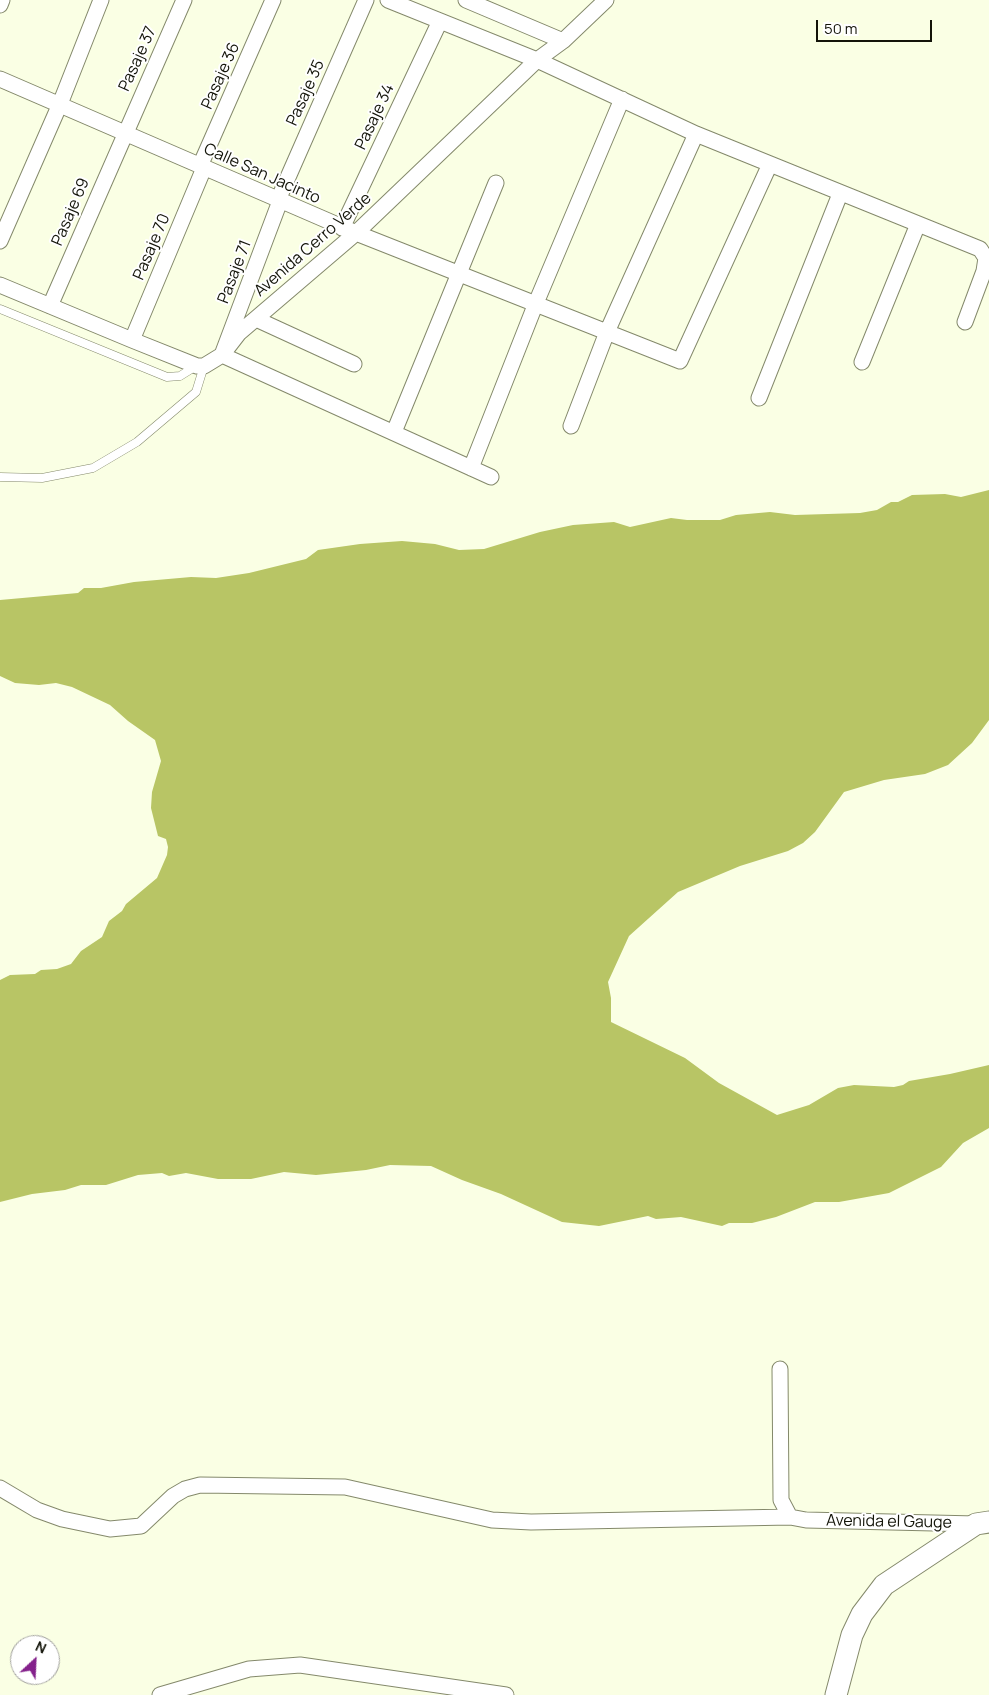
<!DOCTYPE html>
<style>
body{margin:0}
#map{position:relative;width:989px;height:1695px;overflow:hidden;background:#faffe4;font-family:Manrope,sans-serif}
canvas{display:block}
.north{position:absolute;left:10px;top:1635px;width:50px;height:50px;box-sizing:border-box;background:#fff;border:1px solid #a1a19d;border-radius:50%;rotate:25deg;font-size:14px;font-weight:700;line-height:20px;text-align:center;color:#131409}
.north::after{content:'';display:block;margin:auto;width:18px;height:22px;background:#84218b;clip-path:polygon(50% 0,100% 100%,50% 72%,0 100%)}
.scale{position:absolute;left:816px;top:20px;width:116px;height:22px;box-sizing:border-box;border:2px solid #131409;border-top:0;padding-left:6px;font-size:15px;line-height:18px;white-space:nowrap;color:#131409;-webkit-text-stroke:4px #fff;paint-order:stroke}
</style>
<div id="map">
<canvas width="989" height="1695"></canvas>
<div class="north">N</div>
<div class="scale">50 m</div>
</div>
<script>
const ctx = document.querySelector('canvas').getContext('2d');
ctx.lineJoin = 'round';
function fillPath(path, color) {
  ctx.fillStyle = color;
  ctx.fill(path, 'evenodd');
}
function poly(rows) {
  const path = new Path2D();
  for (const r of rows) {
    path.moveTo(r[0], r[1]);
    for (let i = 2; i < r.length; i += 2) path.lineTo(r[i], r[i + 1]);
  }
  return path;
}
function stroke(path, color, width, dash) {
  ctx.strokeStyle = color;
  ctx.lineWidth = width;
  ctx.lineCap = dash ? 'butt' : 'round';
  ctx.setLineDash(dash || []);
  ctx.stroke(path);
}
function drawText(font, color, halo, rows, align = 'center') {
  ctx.font = font + ' Manrope,sans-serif';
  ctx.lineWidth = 4;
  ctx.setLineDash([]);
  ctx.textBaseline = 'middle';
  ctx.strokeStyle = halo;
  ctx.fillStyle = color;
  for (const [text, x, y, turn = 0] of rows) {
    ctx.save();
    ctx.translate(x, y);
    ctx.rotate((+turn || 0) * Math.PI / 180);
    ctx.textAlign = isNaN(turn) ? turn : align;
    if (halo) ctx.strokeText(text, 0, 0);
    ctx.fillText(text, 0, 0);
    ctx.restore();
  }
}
fillPath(poly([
 [989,490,989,720,972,743,948,765,925,774,884,780,844,792,815,832,803,843,788,851,740,866,678,892,629,936,608,982,611,998,611,1022,685,1058,719,1083,777,1115,809,1105,838,1088,854,1085,894,1087,903,1085,909,1081,950,1074,989,1065,989,1128,963,1143,941,1167,889,1193,839,1202,815,1202,776,1217,752,1223,729,1223,722,1226,681,1217,656,1219,648,1216,599,1226,562,1222,501,1194,462,1180,431,1166,390,1165,366,1170,316,1175,284,1172,251,1179,218,1179,186,1173,169,1176,162,1173,138,1175,106,1185,81,1185,65,1190,32,1194,0,1202,0,980,10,975,35,974,41,970,57,969,71,964,81,951,102,937,109,921,122,911,126,904,157,878,167,855,168,847,166,839,158,836,151,808,152,792,161,761,155,740,128,721,110,705,72,687,56,683,39,685,15,683,0,676,0,600,78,593,84,588,101,588,134,582,191,577,216,578,249,573,306,559,318,550,360,544,402,541,435,544,459,550,484,549,540,532,573,525,614,522,630,527,671,518,687,520,720,520,736,515,770,512,795,515,860,513,877,510,891,502,898,502,912,495,945,494,961,497]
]), '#b8c565');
const lane = poly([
 [0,309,167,377,180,376,196,366],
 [0,477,42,478,93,468,137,442,196,392,204,366]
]);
const street = poly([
 [388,0,537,60,696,134,980,249,986,258,984,271,965,322],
 [466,0,563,41],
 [0,5,2,0],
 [0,79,356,233,680,361,770,164],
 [200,166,273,0],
 [278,200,366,0],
 [280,201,222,355,491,477],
 [342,228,440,21],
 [0,241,60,104,101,0],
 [0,285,132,340,197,366,204,366,222,355,239,333,356,233,537,60,563,41,606,0],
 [50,306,184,0],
 [256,319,354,364],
 [132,340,204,168],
 [862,362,918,224],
 [759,398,840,194],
 [571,426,607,332,696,134],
 [394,432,496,183],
 [471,468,536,303,622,99],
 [780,1369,781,1500,790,1517],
 [0,1488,37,1510,62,1519,110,1529,141,1526,173,1496,185,1489,200,1485,345,1487,492,1520,531,1522,790,1517,806,1520,976,1524],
 [160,1695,249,1669,300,1665,506,1695]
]);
const secondary = poly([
 [836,1695,852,1635,862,1614,884,1585,976,1524,989,1522]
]);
stroke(lane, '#84896b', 9);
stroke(street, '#84896b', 17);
stroke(secondary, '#84896b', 23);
stroke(lane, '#fff', 8);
stroke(street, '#fff', 15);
stroke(secondary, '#fff', 21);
drawText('16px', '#131409', '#fff', [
 ["Pasaje 37",138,59,-66],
 ["Pasaje 36",221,76,-66],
 ["Pasaje 35",306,93,-66],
 ["Pasaje 34",375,117,-65],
 ["Calle San Jacinto",262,174,24],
 ["Pasaje 69",71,212,-67],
 ["Avenida Cerro Verde",313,245,-41],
 ["Pasaje 70",152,247,-67],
 ["Pasaje 71",235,272,-69],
 ["Avenida el Gauge",889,1522,1]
]);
</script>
